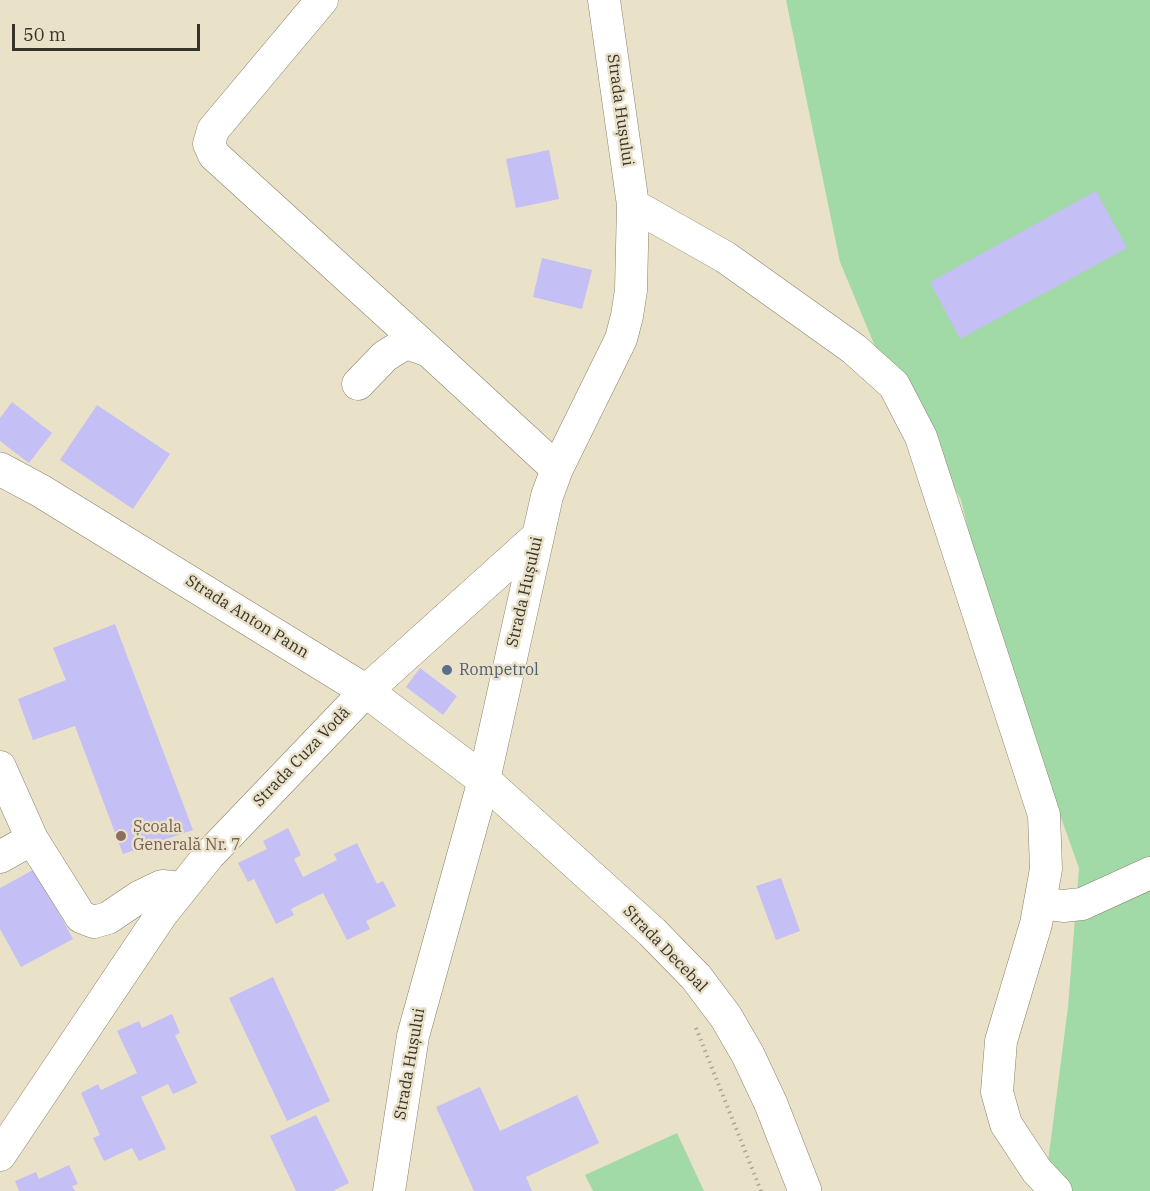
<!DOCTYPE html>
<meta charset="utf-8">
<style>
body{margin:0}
#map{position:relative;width:1150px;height:1191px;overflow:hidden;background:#eae1c9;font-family:"IBM Plex Serif",serif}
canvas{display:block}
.scale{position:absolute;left:12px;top:24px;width:188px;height:27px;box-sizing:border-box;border:3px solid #363329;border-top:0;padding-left:8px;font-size:18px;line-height:21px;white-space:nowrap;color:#363329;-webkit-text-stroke:4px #eae1c9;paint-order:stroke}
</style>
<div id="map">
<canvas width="1150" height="1191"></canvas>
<div class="scale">50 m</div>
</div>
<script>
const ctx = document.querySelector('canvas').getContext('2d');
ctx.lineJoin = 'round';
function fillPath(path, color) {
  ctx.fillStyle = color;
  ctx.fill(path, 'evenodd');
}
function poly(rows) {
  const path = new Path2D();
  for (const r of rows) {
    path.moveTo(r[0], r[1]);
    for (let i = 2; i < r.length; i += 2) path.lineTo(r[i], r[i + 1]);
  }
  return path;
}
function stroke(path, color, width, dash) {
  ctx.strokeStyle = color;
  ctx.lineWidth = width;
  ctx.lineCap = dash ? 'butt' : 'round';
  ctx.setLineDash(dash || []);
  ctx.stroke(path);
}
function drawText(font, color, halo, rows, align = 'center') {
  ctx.font = font + ' "IBM Plex Serif",serif';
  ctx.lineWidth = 5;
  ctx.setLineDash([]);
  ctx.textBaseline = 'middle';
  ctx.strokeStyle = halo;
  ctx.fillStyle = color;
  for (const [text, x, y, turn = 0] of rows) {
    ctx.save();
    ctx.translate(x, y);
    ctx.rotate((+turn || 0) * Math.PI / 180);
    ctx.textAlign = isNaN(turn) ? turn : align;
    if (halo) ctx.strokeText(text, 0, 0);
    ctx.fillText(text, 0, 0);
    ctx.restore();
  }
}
fillPath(poly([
 [786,0,1150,0,1150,1191,1063,1191,1045,1185,1068,1007,1079,868,989,616,961,500,874,344,840,262],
 [677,1133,704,1191,593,1191,585,1175]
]), '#a1daa7');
fillPath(poly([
 [549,150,559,199,516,208,506,159],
 [1096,191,1127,248,960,339,930,282],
 [542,258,592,270,582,309,533,297],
 [12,402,52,433,29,463,0,441,0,418],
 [97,405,170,454,133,509,60,460],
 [115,624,193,830,123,854,75,726,33,740,18,699,66,680,53,648],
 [420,668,457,696,443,715,406,687],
 [288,828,301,855,294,859,303,877,337,860,334,854,357,843,377,884,383,881,396,906,366,921,370,929,347,940,323,893,291,909,294,915,276,924,254,879,248,882,238,863,267,849,263,841],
 [35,869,73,939,21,967,0,929,0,888],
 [781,878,800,931,776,940,756,886],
 [273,977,330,1101,287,1121,229,998],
 [172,1014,180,1033,175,1035,197,1083,173,1094,168,1084,141,1097,166,1149,139,1161,132,1148,104,1161,93,1138,100,1135,81,1093,98,1084,101,1090,137,1073,117,1031,139,1021,142,1028],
 [480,1087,500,1131,577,1095,599,1143,526,1177,532,1191,474,1191,436,1107],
 [316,1115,349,1183,333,1191,296,1191,270,1136],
 [69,1165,78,1184,72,1186,75,1191,19,1191,15,1181,36,1172,39,1179]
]), '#c4bff5');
const minor = poly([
 [322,0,213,130,209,144,214,155,429,351],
 [633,205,725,257,854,349,894,385,921,437,1044,815,1046,869,1036,924,1001,1041,997,1092,1006,1124,1037,1171,1056,1191],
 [358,384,385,356,406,343,429,351,557,469],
 [0,767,32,839,81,917,94,922,108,918,139,897,162,886,181,888],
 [0,857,32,839],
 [1040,903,1063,906,1082,904,1150,873],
 [0,1155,161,915,209,855,366,691,537,537],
 [389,1191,413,1036,484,780,547,496,557,469,621,339,627,316,631,290,633,205,604,0]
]);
const major = poly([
 [0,469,41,491,366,691,484,780,652,932,696,977,726,1017,748,1055,771,1104,805,1191]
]);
stroke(minor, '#8a826b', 33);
stroke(major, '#8a826b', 34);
stroke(poly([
 [696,1028,761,1191]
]), '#ada693', 4, [1.5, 4.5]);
stroke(minor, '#fff', 32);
stroke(major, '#fff', 33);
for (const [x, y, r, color] of [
 [447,670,6,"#5c6f8a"],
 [121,836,6,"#8d6e63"]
]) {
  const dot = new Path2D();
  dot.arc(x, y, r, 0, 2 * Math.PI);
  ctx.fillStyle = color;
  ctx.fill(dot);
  stroke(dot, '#eae1c9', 2);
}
drawText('16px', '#363329', '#eae1c9', [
 ["Strada Hușului",620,110,82],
 ["Strada Hușului",525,592,-77],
 ["Strada Anton Pann",247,617,32],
 ["Strada Cuza Vodă",302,757,-46],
 ["Strada Decebal",665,949,46],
 ["Strada Hușului",410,1064,-80]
]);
drawText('16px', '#4e5e75', '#eae1c9', [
 ["Rompetrol",459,670]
], 'left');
drawText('16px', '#785e54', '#eae1c9', [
 ["Școala",133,827],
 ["Generală Nr. 7",133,845]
], 'left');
</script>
